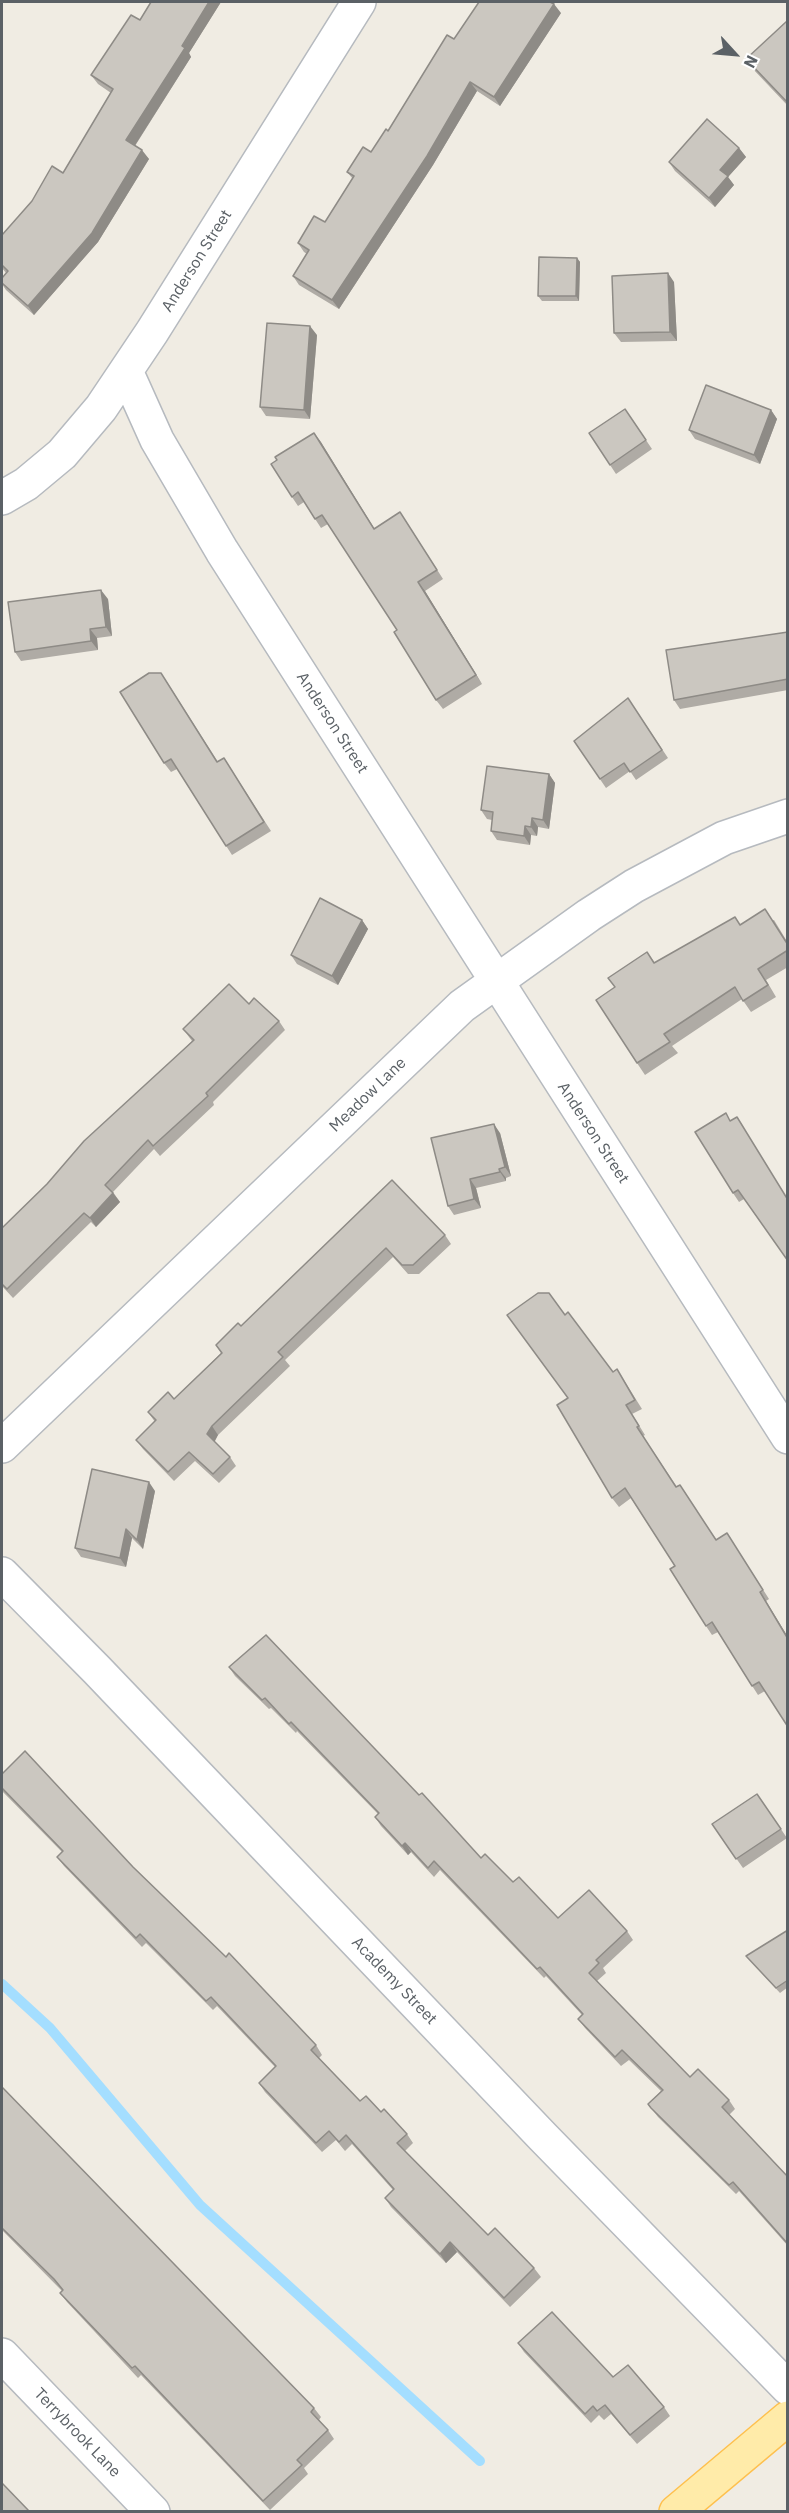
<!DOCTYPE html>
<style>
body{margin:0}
#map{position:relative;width:789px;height:2513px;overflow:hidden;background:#f0ece3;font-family:"IBM Plex Sans",sans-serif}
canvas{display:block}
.frame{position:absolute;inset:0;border:3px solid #5b6166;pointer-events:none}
.north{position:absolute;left:705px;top:24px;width:60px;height:60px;-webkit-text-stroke:4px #fff;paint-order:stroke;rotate:116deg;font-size:16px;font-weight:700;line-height:24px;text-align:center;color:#5b6166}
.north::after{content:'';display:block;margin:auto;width:21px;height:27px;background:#5b6166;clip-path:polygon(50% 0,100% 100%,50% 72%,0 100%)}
</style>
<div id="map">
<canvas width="789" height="2513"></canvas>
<div class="frame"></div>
<div class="north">N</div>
</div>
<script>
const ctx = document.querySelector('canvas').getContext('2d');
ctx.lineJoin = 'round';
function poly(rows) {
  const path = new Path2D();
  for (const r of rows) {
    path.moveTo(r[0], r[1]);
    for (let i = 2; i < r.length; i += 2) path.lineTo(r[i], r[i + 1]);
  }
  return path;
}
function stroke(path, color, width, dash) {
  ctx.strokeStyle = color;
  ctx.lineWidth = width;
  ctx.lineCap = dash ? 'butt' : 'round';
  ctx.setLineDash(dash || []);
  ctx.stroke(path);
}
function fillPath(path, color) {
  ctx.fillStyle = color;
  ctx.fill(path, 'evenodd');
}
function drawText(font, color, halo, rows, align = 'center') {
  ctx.font = font + ' "IBM Plex Sans",sans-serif';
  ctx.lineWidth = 5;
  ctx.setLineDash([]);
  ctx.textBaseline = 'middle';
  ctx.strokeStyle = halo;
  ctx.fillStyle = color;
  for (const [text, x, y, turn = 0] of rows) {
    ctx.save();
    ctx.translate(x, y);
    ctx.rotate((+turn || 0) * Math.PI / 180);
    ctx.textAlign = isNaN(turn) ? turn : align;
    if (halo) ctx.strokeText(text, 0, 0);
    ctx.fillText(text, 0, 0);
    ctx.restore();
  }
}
stroke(poly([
 [2,1984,50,2028,200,2205,480,2461]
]), '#a4deff', 10);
const minor = poly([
 [126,371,157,440,222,551,788,1437],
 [2,498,26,484,62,454,101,408,152,332,359,2],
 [2,1446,462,1006,589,915,634,886,724,838,788,816],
 [2,1574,97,1670,543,2137,788,2388],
 [2,2355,153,2512]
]);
const primary = poly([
 [676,2512,788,2418]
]);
stroke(minor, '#b6babf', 36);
stroke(primary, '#fec04e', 36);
stroke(minor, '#fff', 33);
stroke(primary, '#ffeba9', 33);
fillPath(poly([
 [151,2,221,2,189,53,191,57,135,146,149,159,98,242,34,315,6,290,2,284,2,278,6,273,2,268,2,235,63,173,111,93,98,84,91,75,140,20],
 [561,13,500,106,477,91,433,165,339,309,299,285,293,276,307,254,304,252,298,243,325,222,353,179,347,172,371,152,388,131,454,39],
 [788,22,788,106,752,68,746,59],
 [739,148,746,157,728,177,734,185,715,207,675,171,669,162],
 [577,258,580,262,579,301,542,301,538,296],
 [674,282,677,341,621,342,614,333],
 [317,335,310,419,266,416,260,407],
 [625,409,652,449,616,474,589,433],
 [771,410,777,419,760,464,695,439,689,430],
 [314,433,374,528,406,521,443,579,425,591,482,684,443,709,436,700,397,630,328,524,321,528,304,502,298,506,292,497],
 [108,599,112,636,97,638,98,650,21,661,15,652],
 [788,632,788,690,680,709,674,700],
 [167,682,218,762,224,758,271,831,232,855,177,769,171,772,164,763],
 [634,707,668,758,636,780,630,771,606,788,574,741],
 [549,774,555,783,549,829,538,827,537,836,531,835,530,845,497,840,491,831,492,820,487,819,481,810],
 [362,920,368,929,338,985,297,964,291,955],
 [774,920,788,943,788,967,766,980,776,997,751,1012,742,999,672,1046,678,1053,645,1075,637,1063,615,987,647,952,655,963,741,925],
 [249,1004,279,1021,285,1030,213,1102,214,1105,160,1156,154,1149,113,1192,120,1202,96,1227,91,1222,13,1298,2,1286,2,1228,192,1041,183,1029],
 [737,1117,743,1126,744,1199,739,1202,733,1193,731,1121],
 [500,1133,511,1176,506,1178,506,1181,476,1188,481,1208,454,1215,448,1206],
 [392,1180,445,1235,451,1244,419,1274,408,1274,393,1257,285,1360,290,1366,218,1435,214,1441,230,1457,236,1466,219,1483,195,1461,174,1481,143,1449,136,1440,155,1422,148,1412,174,1399,221,1353,216,1345,241,1326],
 [565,1315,613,1372,617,1369,642,1409,632,1414,645,1435,643,1436,677,1487,717,1540,727,1533,769,1599,766,1601,765,1691,758,1695,718,1632,712,1635,706,1626,675,1566,631,1498,619,1507,612,1498,568,1398],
 [155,1491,143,1549,132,1538,126,1567,81,1557,75,1548],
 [229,1667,419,1795,481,1858,558,1918,627,1931,633,1940,603,1968,606,1973,597,1981,690,2077,729,2100,735,2109,729,2115,788,2177,788,2246,739,2191,736,2194,658,2117,648,2104,661,2091,629,2060,621,2066,585,2028,578,2019,582,2015,546,1976,544,1978,440,1870,434,1877,411,1852,408,1855,381,1826,375,1817,378,1814,297,1731,296,1733,271,1708,269,1709,235,1676],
 [2,1774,133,1867,316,2045,322,2055,319,2058,360,2101,381,2112,407,2134,413,2143,405,2151,488,2235,534,2268,541,2277,510,2307,457,2252,446,2263,391,2207,385,2198,393,2190,352,2144,345,2151,336,2140,322,2152,265,2092,259,2083,275,2067,217,2006,213,2010,146,1943,142,1947,64,1866,57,1857,62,1852,2,1791],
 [757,1794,787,1838,743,1868,712,1824],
 [788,1930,788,1987,780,1993,746,1956],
 [2,2087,314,2408,321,2417,319,2420,328,2430,334,2439,304,2468,308,2474,270,2510,141,2375,138,2378,67,2302,60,2293,62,2291,2,2230],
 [518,2343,613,2377,664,2407,670,2416,637,2444,611,2414,604,2420,599,2415,591,2423,524,2352]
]), '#afaba5');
fillPath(poly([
 [209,2,221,2,189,53,191,57,132,150,126,140],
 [554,4,561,13,500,106,494,97],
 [470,82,477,91,433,165,339,309,332,300],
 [739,148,746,157,728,177,734,185,715,207,709,198,720,170],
 [142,150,149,159,98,242,34,315,28,306],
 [577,258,580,262,579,301,576,296],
 [668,273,674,282,677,341,670,332],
 [310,326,317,335,310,419,304,410],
 [771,410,777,419,760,464,754,455],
 [314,433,321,442,380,538,374,529],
 [418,582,425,591,482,684,476,675],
 [101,590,108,599,112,636,106,627],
 [90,629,97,638,98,650,91,641],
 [549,774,555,783,549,829,543,820],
 [532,818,538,827,537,836,531,827],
 [525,826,531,835,530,845,524,836],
 [362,920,368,929,338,985,332,976],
 [494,1124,500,1133,511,1176,505,1167],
 [499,1169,506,1178,506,1181,500,1172],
 [470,1179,476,1188,481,1208,474,1199],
 [113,1193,120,1202,96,1227,90,1218],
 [212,1426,218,1435,214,1443,207,1434],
 [149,1482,155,1491,143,1549,137,1540],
 [126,1529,132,1538,126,1567,120,1558],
 [760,1592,766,1601,788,1637,788,1639],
 [405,1843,411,1852,408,1855,402,1846],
 [450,2242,457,2252,446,2263,440,2254]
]), '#8e8b86');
const building = poly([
 [151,2,209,2,182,46,185,48,126,140,142,150,92,233,28,306,2,283,2,278,8,271,2,265,2,235,32,201,52,166,63,173,113,89,91,75,131,15,140,20,151,2],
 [479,2,550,2,554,4,494,97,470,82,427,156,332,300,293,276,309,250,298,243,314,216,325,222,354,176,347,172,363,147,371,152,386,129,388,131,447,35,454,39,479,2],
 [787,21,788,22,788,103,746,59,787,21],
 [707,119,739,148,720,170,728,176,709,198,669,162,707,119],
 [539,257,577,258,576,296,538,296,539,257],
 [668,273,670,332,614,333,612,276,668,273],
 [267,323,310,326,304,410,260,407,267,323],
 [706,385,771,410,754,455,689,430,706,385],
 [625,409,646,440,610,465,589,433,625,409],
 [314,433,374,529,400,512,437,570,418,582,476,675,436,700,394,632,397,630,322,515,315,519,298,492,292,497,271,464,277,460,275,457,314,433],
 [101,590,106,627,90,629,91,641,15,652,8,602,101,590],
 [788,632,788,679,674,700,666,650,788,632],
 [149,673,161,673,217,762,224,758,264,822,226,846,171,759,164,763,120,692,149,673],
 [628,698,662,750,630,772,624,763,600,779,574,741,628,698],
 [487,766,549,774,543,820,532,818,531,827,525,826,524,836,491,831,493,812,481,810,487,766],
 [320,898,362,920,332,976,291,955,320,898],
 [765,909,788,945,788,950,758,969,768,985,743,1001,735,987,664,1034,670,1042,637,1063,596,1000,615,987,608,978,647,952,654,963,735,917,740,925,765,909],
 [229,984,249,1004,254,998,279,1021,206,1093,208,1096,153,1146,148,1140,105,1185,113,1193,90,1218,84,1213,7,1289,2,1284,2,1228,47,1184,84,1141,194,1040,183,1029,229,984],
 [726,1113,730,1121,737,1117,788,1200,788,1261,738,1190,733,1193,695,1132,726,1113],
 [494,1124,505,1167,499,1169,500,1172,470,1179,474,1199,448,1206,431,1138,494,1124],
 [392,1180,445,1235,413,1265,402,1265,386,1248,278,1352,283,1357,212,1426,207,1434,230,1457,213,1474,189,1452,168,1472,136,1440,156,1420,148,1412,168,1392,174,1399,222,1353,216,1345,238,1323,241,1326,392,1180],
 [538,1293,549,1293,565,1315,568,1312,613,1372,617,1369,635,1400,626,1405,639,1426,637,1427,676,1487,680,1485,716,1540,727,1533,763,1590,760,1592,788,1639,788,1727,759,1682,752,1686,712,1622,706,1626,670,1569,675,1566,625,1488,612,1498,557,1405,568,1398,507,1315,538,1293],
 [92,1469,149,1482,137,1540,126,1529,120,1558,75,1548,92,1469],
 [266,1635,419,1795,422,1793,481,1858,485,1854,513,1882,519,1877,558,1918,589,1890,627,1931,596,1960,599,1963,589,1973,690,2077,698,2069,729,2100,722,2107,788,2177,788,2244,733,2182,729,2185,651,2108,648,2104,663,2090,622,2050,615,2057,578,2019,583,2014,540,1967,537,1969,434,1861,428,1868,405,1843,402,1846,375,1817,379,1813,291,1722,289,1724,265,1698,262,1700,229,1667,266,1635],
 [25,1751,133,1867,226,1957,229,1953,316,2045,311,2050,360,2101,366,2096,381,2112,384,2109,407,2134,397,2143,488,2235,495,2228,534,2268,504,2298,450,2242,440,2254,385,2198,394,2189,346,2135,339,2142,329,2131,316,2143,259,2083,276,2066,211,1997,206,2001,140,1934,136,1938,57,1857,63,1851,2,1788,2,1774,25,1751],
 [757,1794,781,1829,736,1859,712,1824,757,1794],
 [788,1930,788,1980,776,1988,746,1956,788,1930],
 [2,2087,314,2408,311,2412,328,2430,297,2460,302,2465,263,2501,135,2366,132,2368,60,2293,63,2290,54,2279,2,2228,2,2087],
 [552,2312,613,2377,628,2365,664,2407,630,2435,605,2405,597,2411,593,2406,585,2414,518,2343,552,2312],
 [2,2483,29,2511,2,2511,2,2483]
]);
fillPath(building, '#cbc7c0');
stroke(building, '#8e8b86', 1.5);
drawText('16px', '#5b6166', '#fff', [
 ["Anderson Street",197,261,-58],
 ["Anderson Street",332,723,57],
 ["Meadow Lane",368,1095,-44],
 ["Anderson Street",593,1133,57],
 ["Academy Street",394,1981,46],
 ["Terrybrook Lane",77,2433,46]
]);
</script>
